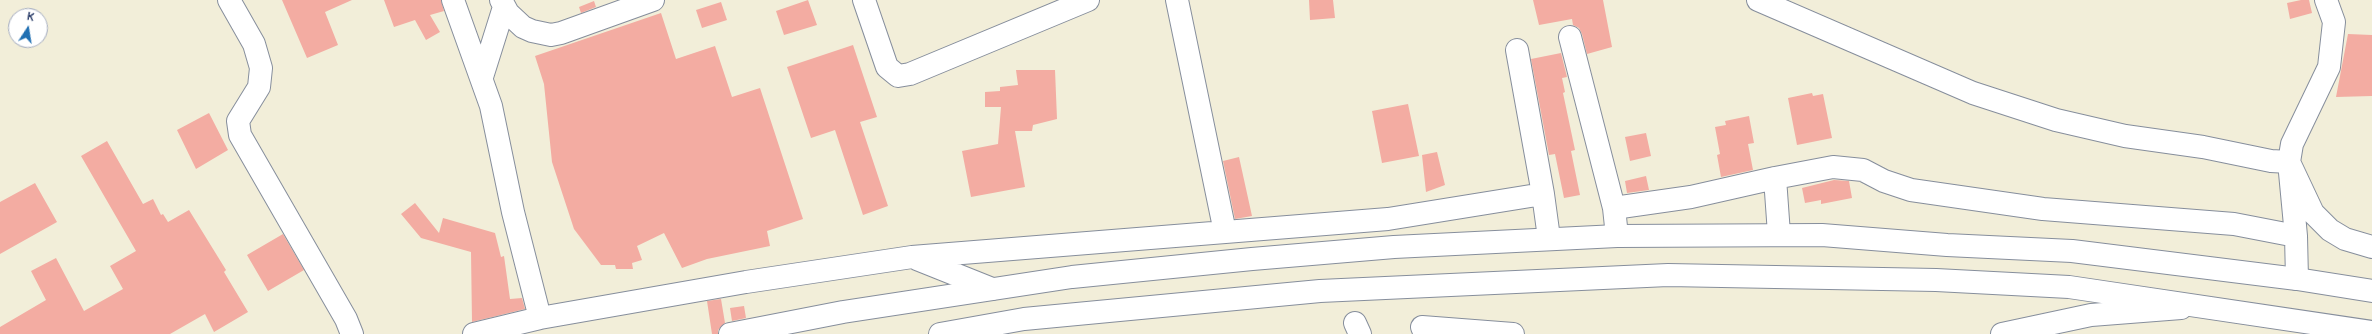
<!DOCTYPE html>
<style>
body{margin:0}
#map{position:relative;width:2372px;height:334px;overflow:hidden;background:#f2eed9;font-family:Pangolin,sans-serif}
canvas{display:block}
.north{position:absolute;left:8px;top:8px;width:40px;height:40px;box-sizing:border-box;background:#fff;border:1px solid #a4acbf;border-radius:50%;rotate:12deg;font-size:11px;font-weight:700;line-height:16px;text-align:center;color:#1b2f5e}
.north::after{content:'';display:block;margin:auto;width:14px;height:18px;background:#1f6fb2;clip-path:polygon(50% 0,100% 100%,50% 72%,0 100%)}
</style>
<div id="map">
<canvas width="2372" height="334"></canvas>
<div class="north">K</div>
</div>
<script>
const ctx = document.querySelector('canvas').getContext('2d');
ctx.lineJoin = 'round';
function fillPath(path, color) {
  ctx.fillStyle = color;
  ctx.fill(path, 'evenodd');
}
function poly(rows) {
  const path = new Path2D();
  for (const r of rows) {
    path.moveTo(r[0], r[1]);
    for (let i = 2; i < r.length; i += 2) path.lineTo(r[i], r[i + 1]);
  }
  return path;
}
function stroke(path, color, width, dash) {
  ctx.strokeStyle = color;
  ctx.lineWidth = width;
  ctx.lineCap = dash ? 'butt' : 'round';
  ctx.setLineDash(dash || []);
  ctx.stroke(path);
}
fillPath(poly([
 [282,0,352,0,325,12,338,45,307,58],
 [384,0,441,0,444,11,430,15,440,32,426,40,415,20,394,27],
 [808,0,817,25,784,35,776,11],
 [1309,0,1333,0,1335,18,1310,20],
 [1533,0,1603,0,1612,47,1587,54,1582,34,1579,28,1573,25,1572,19,1539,25],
 [2301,0,2309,0,2312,13,2290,19,2287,3],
 [594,1,596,7,581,13,579,7],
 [721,2,727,20,702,28,696,10],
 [661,13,676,59,715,46,732,97,760,88,803,219,767,231,770,246,707,259,682,268,664,233,637,246,642,260,632,263,633,269,616,269,615,265,601,265,574,229,552,162,544,84,535,56],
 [2348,34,2372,35,2372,96,2336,97],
 [853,45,877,117,860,122,888,206,863,215,835,130,811,138,787,67],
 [1561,53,1567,77,1562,78,1565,92,1563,93,1575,150,1571,151,1580,195,1564,198,1555,154,1549,155,1531,59],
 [1016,70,1055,70,1057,119,1033,125,1032,131,1015,131,1025,187,971,197,962,151,998,144,1001,107,985,107,985,92,1000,91,1000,87,1018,85],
 [1812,93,1813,96,1823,94,1832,138,1797,145,1788,98],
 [1408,104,1419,156,1382,163,1372,111],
 [209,113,228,150,196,169,177,130],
 [1749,116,1754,143,1748,144,1753,170,1721,177,1717,155,1720,154,1715,127,1726,125,1725,121],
 [1646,133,1651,156,1630,161,1625,137],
 [107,141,143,204,153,199,161,215,163,214,168,222,189,210,226,270,224,272,248,312,214,332,205,314,170,334,0,334,0,327,46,300,31,271,56,258,84,311,123,289,110,266,136,251,81,156],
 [1437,152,1445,185,1426,192,1422,155],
 [1239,157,1252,216,1235,219,1223,161],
 [1646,176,1649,190,1627,193,1625,181],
 [1834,180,1849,181,1852,198,1821,204,1821,200,1805,203,1802,188],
 [35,183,57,222,0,254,0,202],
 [415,203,439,233,443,218,495,233,501,257,504,256,510,299,522,298,525,309,472,322,471,252,421,238,401,214],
 [283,234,304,270,268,291,247,255],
 [721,299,725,323,718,330,718,334,712,334,707,301],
 [744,306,746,318,732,321,730,308]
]), '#f3aca2');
const minor = poly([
 [229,0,254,44,261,68,259,87,238,121,240,135,346,319,352,334],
 [453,0,491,106,513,212,540,318],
 [501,0,508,13,523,27,532,31,551,35,561,33,653,0],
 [864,0,887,67,898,76,910,74,1088,0],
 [1177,0,1225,232],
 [1758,0,1973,93,2056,120,2125,136,2203,147,2271,161,2289,162,2296,236,2297,279],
 [2326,0,2334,22,2329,67,2292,144,2289,162,2313,213,2330,230,2345,239,2372,247],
 [1570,37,1614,208],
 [1517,50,1543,194],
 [482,77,504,7],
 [1775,178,1779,234],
 [1617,236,1614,208,1691,197,1775,178,1833,167,1863,170,1884,181,1911,190,2043,209,2234,224,2296,236],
 [917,259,992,289],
 [1355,323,1360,334],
 [474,334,540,318,746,282,912,257,1388,219,1543,194,1549,238],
 [1425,334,1422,327,1513,334],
 [2002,334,2091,315,2181,308]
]);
const highway = poly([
 [730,334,843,312,1072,277,1252,259,1394,247,1617,236,1822,235,1947,245,2072,251,2297,279,2372,291],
 [940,334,1024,319,1320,291,1668,275,1936,280,2069,287,2372,332]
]);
stroke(minor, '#868e9c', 24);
stroke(highway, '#868e9c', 24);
stroke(minor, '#fff', 22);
stroke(highway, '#fff', 22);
</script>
